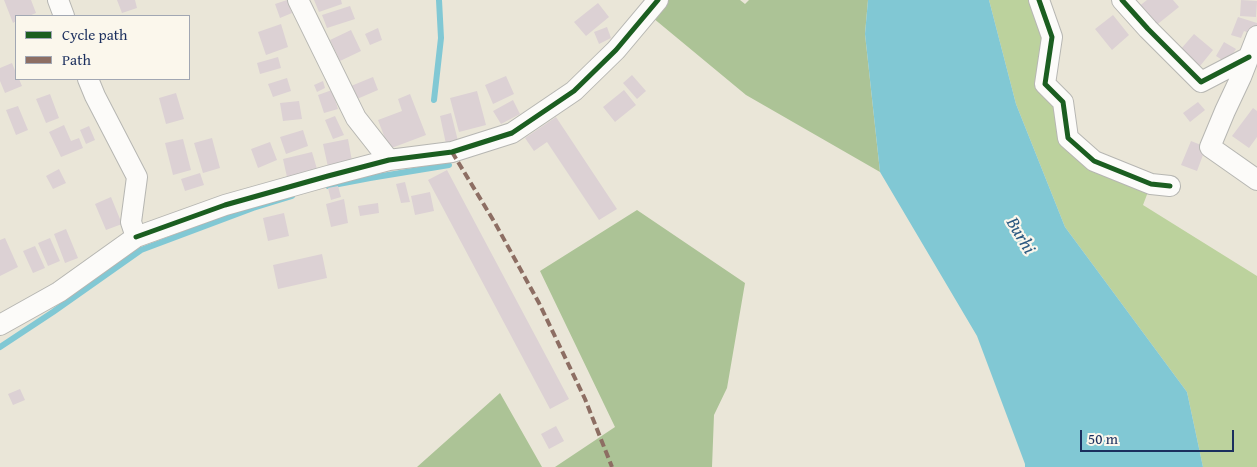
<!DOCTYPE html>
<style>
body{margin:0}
#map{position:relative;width:1257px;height:467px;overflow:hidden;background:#eae6d8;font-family:"Gentium Book Plus",serif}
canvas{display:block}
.legend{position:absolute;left:15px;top:15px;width:175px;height:65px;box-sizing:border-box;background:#fbf7ec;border:1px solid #a1a7b3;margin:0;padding:6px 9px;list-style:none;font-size:15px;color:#1b2f5e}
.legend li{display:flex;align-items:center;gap:10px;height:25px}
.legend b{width:25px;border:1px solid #a1a7b3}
.scale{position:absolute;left:1080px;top:430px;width:154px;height:22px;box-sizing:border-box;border:2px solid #1b2f5e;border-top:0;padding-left:6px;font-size:15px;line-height:18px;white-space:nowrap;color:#1b2f5e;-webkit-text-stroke:4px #fbf7ec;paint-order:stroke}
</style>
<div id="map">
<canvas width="1257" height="467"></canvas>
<ul class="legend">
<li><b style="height:6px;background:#1b5e20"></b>Cycle path</li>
<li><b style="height:6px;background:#8d6e63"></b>Path</li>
</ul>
<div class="scale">50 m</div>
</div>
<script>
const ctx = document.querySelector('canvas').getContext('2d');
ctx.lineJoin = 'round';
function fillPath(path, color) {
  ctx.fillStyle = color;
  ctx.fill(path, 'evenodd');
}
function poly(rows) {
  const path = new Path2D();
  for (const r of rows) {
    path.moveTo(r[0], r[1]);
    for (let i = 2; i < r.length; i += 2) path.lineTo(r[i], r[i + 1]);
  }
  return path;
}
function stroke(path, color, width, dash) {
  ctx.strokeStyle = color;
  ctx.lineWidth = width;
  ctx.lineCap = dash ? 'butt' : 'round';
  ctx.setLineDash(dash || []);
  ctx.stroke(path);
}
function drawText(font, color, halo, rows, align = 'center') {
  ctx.font = font + ' "Gentium Book Plus",serif';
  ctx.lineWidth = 4.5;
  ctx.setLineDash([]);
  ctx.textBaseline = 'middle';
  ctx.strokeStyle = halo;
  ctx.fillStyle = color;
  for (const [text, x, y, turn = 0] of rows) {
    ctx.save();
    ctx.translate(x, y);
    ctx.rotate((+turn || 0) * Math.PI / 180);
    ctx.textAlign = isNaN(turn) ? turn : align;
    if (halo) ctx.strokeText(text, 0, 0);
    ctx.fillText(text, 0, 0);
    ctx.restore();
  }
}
fillPath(poly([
 [989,0,1039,0,1052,37,1045,83,1067,133,1151,184,1143,205,1257,276,1257,467,1203,467,1187,392,1065,227,1016,104]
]), '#bcd29d');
fillPath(poly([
 [658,0,740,0,745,4,749,0,868,0,865,34,880,172,746,95,647,13],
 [637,210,745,283,727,388,714,415,712,467,555,467,615,427,540,271],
 [500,393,542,467,417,467]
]), '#acc396');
fillPath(poly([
 [868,0,989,0,1016,104,1065,227,1187,392,1203,467,1025,467,1025,464,977,336,880,172,865,34]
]), '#81c8d4');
stroke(poly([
 [434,100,441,38,439,0],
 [328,186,370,178,449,165],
 [0,347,53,312,141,250,253,208,292,196]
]), '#81c8d4', 6);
fillPath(poly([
 [4,0,31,0,36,13,29,16,16,16,16,21,13,23],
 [117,0,135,0,137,8,122,13],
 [287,0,292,13,280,18,275,4],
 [314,0,341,0,342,4,319,12],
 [1147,0,1173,0,1179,7,1154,27,1138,7],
 [1241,0,1257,1,1256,17,1240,16],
 [598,3,609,17,586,36,574,22],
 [350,6,355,19,327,28,322,15],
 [1113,15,1129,35,1112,50,1095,29],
 [1238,17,1257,23,1257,29,1255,35,1244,31,1241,38,1231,35],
 [281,24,288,47,266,55,258,32],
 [607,27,611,38,599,44,594,32],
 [378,28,382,40,370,45,365,34],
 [351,30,361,51,340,61,330,40],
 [1194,34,1213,50,1200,66,1180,50],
 [1224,42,1236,49,1227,63,1216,56],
 [278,57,281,68,260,74,257,63],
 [12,63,16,73,16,79,19,79,22,86,5,93,0,81,0,68],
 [632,75,646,91,637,99,623,83],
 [506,76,514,94,493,104,485,85],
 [373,77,378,90,357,99,351,86],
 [287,78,291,91,273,97,268,84],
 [323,81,325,88,317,92,314,85],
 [332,90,338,109,324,113,318,95],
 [624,90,636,105,615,122,603,107],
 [477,91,486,125,459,132,450,98],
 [176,93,184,119,166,124,159,98],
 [50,94,59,118,46,123,36,99],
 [410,94,426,135,389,149,378,120,402,111,398,99],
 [513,100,520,114,501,124,493,111],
 [299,101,302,119,283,121,280,103],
 [1198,102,1205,110,1190,122,1183,113],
 [18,106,28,130,16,135,6,110],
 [1253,108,1257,111,1257,137,1249,148,1232,136],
 [451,113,458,141,446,144,440,116],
 [335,116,344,135,333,139,325,120],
 [556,117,617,209,599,220,547,142,534,151,525,138],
 [64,125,71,141,79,138,83,148,61,157,49,132],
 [89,126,95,140,86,144,80,130],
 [303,130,308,146,286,154,280,137],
 [212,138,220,168,203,173,194,143],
 [183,139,191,170,173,175,165,143],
 [348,139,352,161,328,167,323,144],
 [1191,141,1206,147,1197,171,1181,165],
 [270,142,277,160,258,168,251,149],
 [312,152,317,169,287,177,283,159],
 [59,169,66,183,53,189,46,176],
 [447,170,569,399,550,409,428,180],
 [200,173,204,185,185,191,181,179],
 [405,182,410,202,401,203,396,184],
 [338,186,341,197,331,200,328,188],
 [430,192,434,211,415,215,411,196],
 [111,197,122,224,106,230,95,204],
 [344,199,348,223,331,227,326,204],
 [378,203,379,213,360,216,358,206],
 [284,213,289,236,268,241,263,218],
 [66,229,78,258,65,263,54,234],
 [5,238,18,267,0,276,0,240],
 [50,238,60,261,48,266,38,243],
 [35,246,45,268,33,273,23,251],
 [322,254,327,278,278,289,273,265],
 [20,389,25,400,13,405,8,394],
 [556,426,564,441,549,449,541,434]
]), '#dcd1d4');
const street = poly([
 [58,0,64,16],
 [298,0,356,118,389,160],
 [1039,0,1052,37,1045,84,1063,102,1068,138,1094,161,1151,184,1170,186],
 [1122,0,1148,29,1201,82,1249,57],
 [1257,36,1241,77,1225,111,1210,147,1257,180],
 [136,237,225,205,328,176,389,160,452,152,512,133,574,91,616,50,658,0],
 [0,325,59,292,136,237,131,222,137,177,95,96,88,79]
]);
stroke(street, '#b6b6b2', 22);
stroke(street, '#fcfbf9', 20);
stroke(poly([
 [452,152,495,223,539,303,585,399,612,467]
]), '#8d6e63', 4, [8, 4]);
stroke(poly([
 [1039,0,1052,37,1045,84,1063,102,1068,138,1094,161,1151,184,1170,186],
 [1122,0,1148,29,1201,82,1249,57],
 [136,237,225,205,328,176,389,160,452,152,512,133,574,91,616,50,658,0]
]), '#1b5e20', 5);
drawText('italic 18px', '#2c5981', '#fbf7ec', [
 ["Burhi",1020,236,59]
]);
</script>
